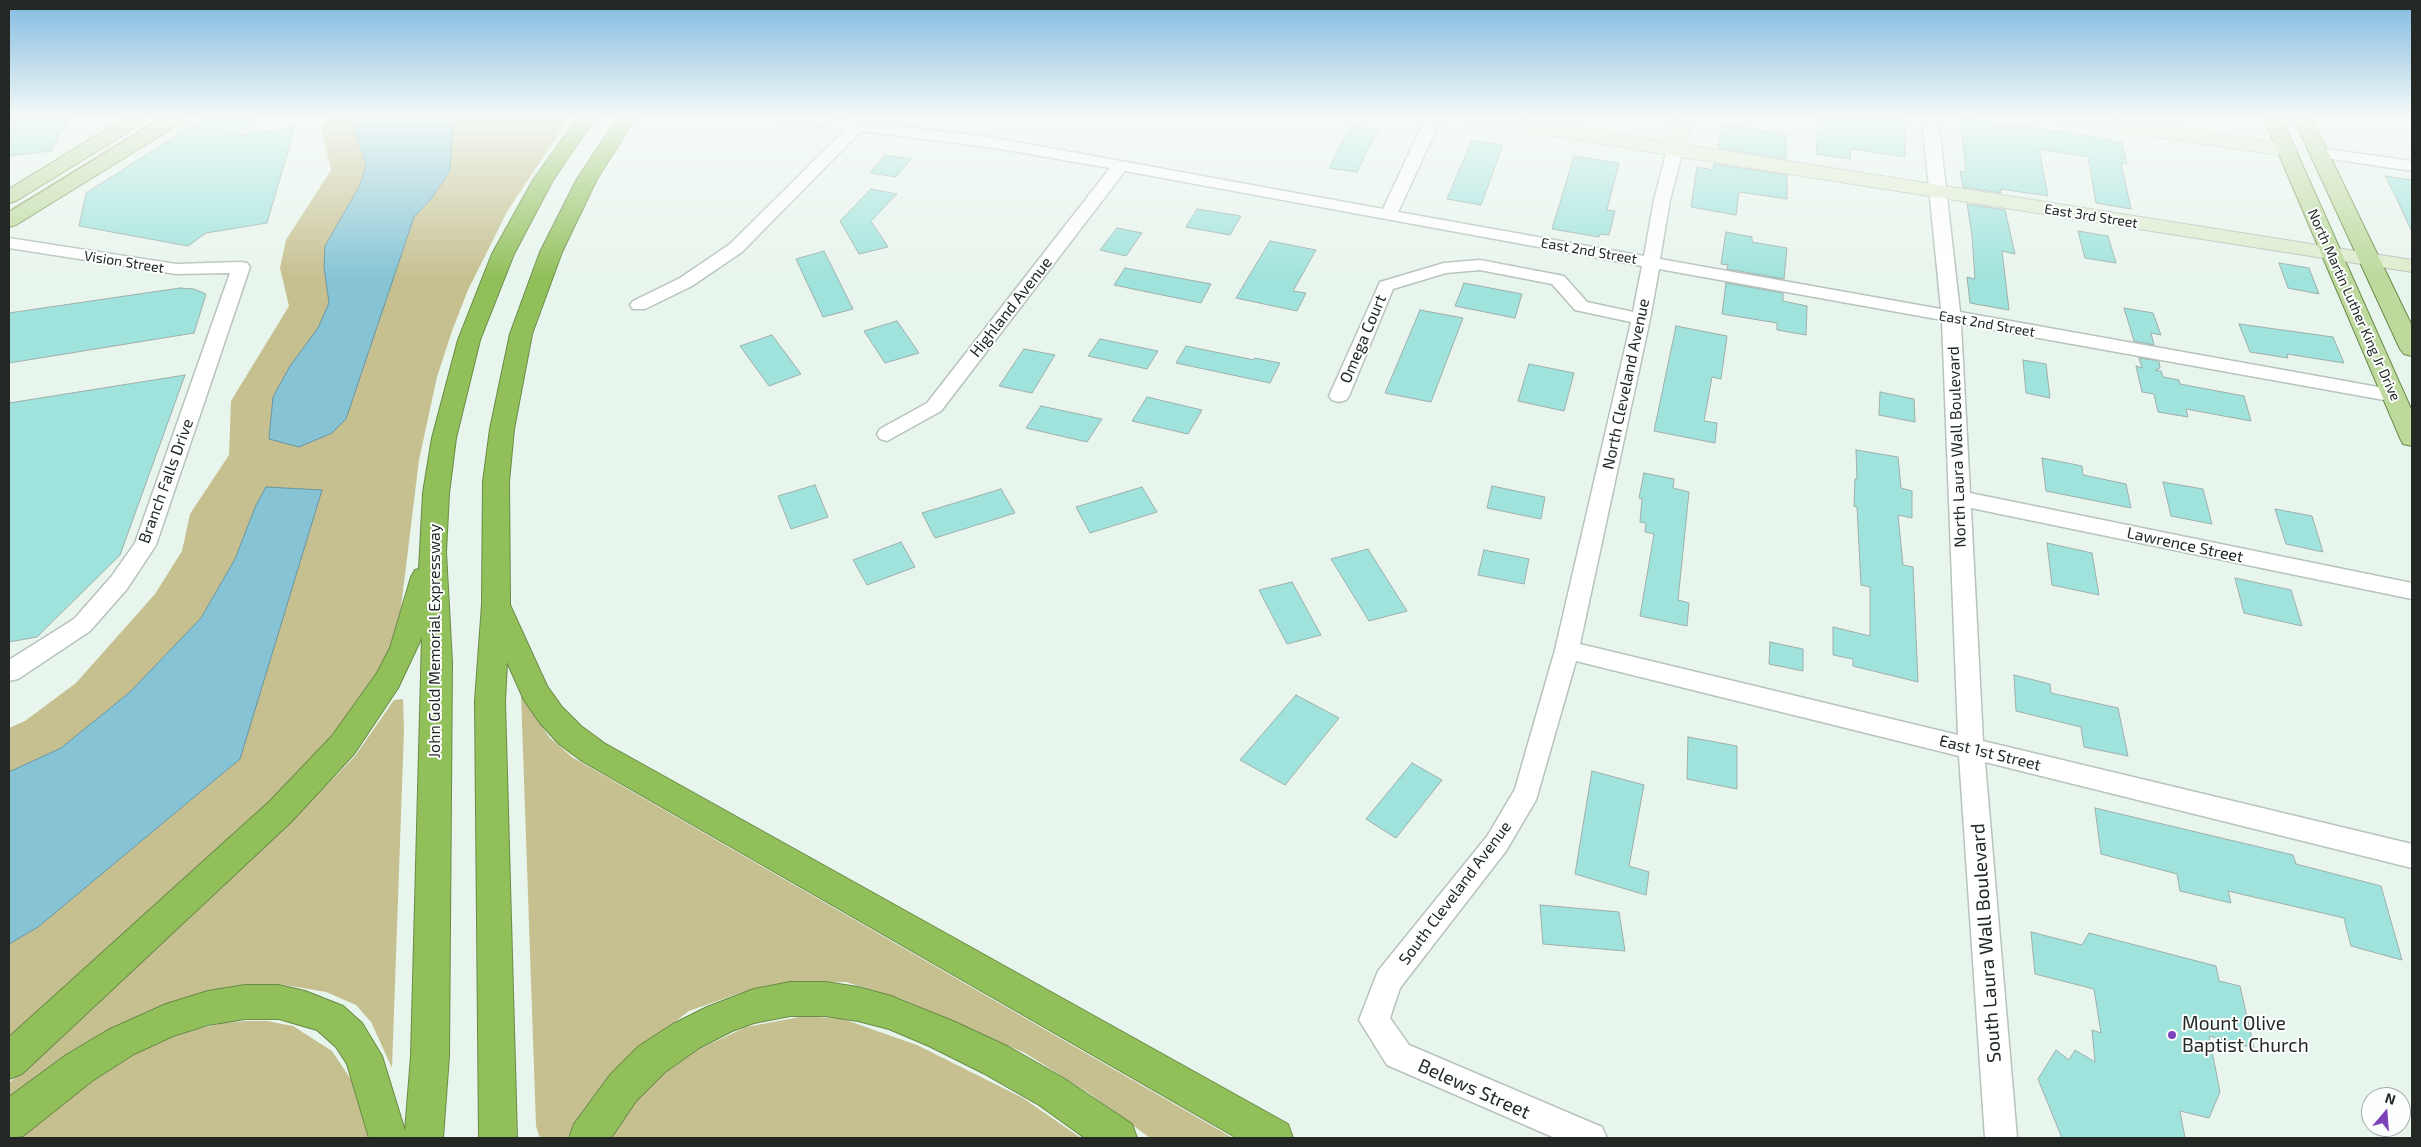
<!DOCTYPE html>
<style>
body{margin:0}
#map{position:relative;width:2421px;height:1147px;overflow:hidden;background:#e8f5ed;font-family:"Exo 2",sans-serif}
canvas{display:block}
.frame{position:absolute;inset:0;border:10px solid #232825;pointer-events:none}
.north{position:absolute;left:2361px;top:1087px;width:50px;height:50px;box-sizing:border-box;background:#fcfffd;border:1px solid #a5a9a7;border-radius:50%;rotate:18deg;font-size:14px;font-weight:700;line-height:20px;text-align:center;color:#232825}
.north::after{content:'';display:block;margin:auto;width:18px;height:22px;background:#7b42b9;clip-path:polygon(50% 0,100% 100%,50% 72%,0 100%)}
</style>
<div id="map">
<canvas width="2421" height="1147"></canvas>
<div class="frame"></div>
<div class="north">N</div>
</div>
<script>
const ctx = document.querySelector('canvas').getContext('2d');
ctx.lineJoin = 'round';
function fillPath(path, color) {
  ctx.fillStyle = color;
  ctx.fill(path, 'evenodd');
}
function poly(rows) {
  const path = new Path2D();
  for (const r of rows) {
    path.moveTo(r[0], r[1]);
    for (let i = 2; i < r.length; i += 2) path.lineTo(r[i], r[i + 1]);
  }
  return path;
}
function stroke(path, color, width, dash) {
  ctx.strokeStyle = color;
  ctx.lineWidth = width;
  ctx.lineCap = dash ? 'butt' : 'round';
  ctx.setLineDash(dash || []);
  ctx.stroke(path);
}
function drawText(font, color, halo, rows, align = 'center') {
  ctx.font = font + ' "Exo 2",sans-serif';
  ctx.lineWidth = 4;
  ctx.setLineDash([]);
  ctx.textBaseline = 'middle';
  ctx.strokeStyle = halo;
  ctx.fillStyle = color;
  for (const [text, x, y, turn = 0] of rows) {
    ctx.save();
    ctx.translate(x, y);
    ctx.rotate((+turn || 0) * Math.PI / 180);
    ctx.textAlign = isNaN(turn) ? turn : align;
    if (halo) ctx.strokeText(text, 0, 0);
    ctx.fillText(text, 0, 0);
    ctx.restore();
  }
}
fillPath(poly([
 [160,117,166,117,9,214,9,210],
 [328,117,360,117,353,127,366,165,360,185,324,267,329,303,318,328,290,366,273,397,269,439,346,419,414,217,431,199,450,171,453,117,570,117,508,210,468,290,452,331,437,377,419,460,398,632,391,651,373,682,324,747,264,810,9,1040,9,944,38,927,240,759,256,505,235,559,201,618,130,692,61,748,9,772,9,728,25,721,76,683,155,594,182,551,190,514,229,455,231,401,289,306,280,268,286,240,331,170,321,128],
 [521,694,549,737,572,757,1233,1138,1150,1138,1089,1093,1025,1053,902,999,846,982,792,984,740,993,689,1011,637,1051,588,1104,567,1138,540,1138,536,1126],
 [403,699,404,730,392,1068,371,1022,356,1005,326,992,279,984,243,986,196,994,132,1020,37,1079,9,1105,9,1083,101,1000,333,779,355,756,394,700],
 [805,1016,843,1019,917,1045,1023,1098,1081,1138,609,1138,640,1096,663,1074,691,1053,746,1027],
 [245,1021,267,1021,293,1026,332,1051,354,1084,370,1138,16,1138,36,1120,123,1059,158,1042,186,1032,223,1023]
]), '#c6c090');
const water = poly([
 [360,117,453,117,450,171,431,199,414,217,346,419,332,433,299,447,269,439,273,397,290,366,318,328,329,303,324,267,325,246,360,185,366,165,353,127,360,117],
 [266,487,322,490,240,759,38,927,9,944,9,772,61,748,130,692,201,618,235,559,256,505,266,487]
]);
fillPath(water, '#86c4d5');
stroke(water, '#6895a0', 1);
const building = poly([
 [9,117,70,117,51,151,9,156,9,117],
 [205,117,260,117,231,136,295,127,267,223,206,233,188,246,79,226,86,193,205,117],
 [1819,117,1905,117,1905,157,1851,149,1850,159,1816,154,1819,117],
 [1960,117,2110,139,2111,141,2122,143,2127,164,2121,163,2131,209,2096,203,2088,157,2039,149,2048,196,2000,189,2001,193,1963,187,1960,171,1966,172,1960,117],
 [1723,123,1786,135,1786,159,1718,148,1723,123],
 [1350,126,1378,130,1357,172,1329,168,1350,126],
 [1472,140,1503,145,1481,205,1447,199,1472,140],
 [885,155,911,159,896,177,870,173,885,155],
 [1574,156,1619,163,1607,210,1615,211,1609,235,1600,234,1599,237,1552,229,1574,156],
 [1714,164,1787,175,1787,199,1739,192,1736,215,1691,207,1697,167,1713,170,1714,164],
 [2385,176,2412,180,2412,232,2396,197,2385,176],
 [871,189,897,194,871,221,888,247,859,254,840,221,871,189],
 [1967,204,2005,210,2015,254,2002,251,2009,310,1970,303,1967,277,1975,279,1972,235,1967,204],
 [1197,209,1241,216,1230,235,1186,227,1197,209],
 [1117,228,1142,233,1126,256,1100,250,1117,228],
 [2078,231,2108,236,2116,263,2085,258,2078,231],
 [1726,232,1752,237,1752,242,1787,248,1784,279,1727,269,1728,265,1721,264,1726,232],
 [1270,241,1316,250,1293,291,1306,293,1297,311,1236,298,1270,241],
 [824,251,853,309,823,317,796,259,824,251],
 [2279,263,2309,268,2319,294,2288,288,2279,263],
 [1125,268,1211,284,1201,303,1114,285,1125,268],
 [1464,283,1522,294,1515,318,1455,306,1464,283],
 [1726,283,1783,293,1783,301,1807,306,1806,335,1777,330,1777,323,1722,314,1726,283],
 [180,288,194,289,206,294,194,333,9,363,9,313,180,288],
 [2124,308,2153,313,2161,335,2151,333,2154,345,2134,341,2124,308],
 [1420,310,1463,318,1431,402,1385,393,1420,310],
 [897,321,919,353,885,363,864,331,897,321],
 [2239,324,2333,337,2344,363,2287,354,2288,358,2250,352,2239,324],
 [1676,326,1727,336,1721,379,1712,377,1704,421,1717,423,1715,443,1654,431,1676,326],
 [772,335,801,374,769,386,740,346,772,335],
 [1100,339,1158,351,1147,369,1088,356,1100,339],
 [1186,346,1254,360,1255,358,1280,363,1270,383,1176,363,1186,346],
 [1024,349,1055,355,1032,393,999,386,1024,349],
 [2139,358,2159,361,2160,368,2155,370,2161,371,2163,377,2179,380,2180,384,2244,396,2251,421,2186,409,2188,417,2158,412,2154,394,2142,392,2136,366,2142,368,2139,358],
 [2023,360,2046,364,2050,398,2026,393,2023,360],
 [1529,364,1574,373,1564,411,1518,401,1529,364],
 [185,375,120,555,37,637,9,642,9,403,185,375],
 [1880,392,1914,399,1915,422,1879,415,1880,392],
 [1147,397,1202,410,1188,434,1132,421,1147,397],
 [1041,406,1102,419,1087,442,1026,428,1041,406],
 [1856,450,1898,457,1901,488,1912,491,1912,518,1898,515,1903,565,1913,567,1918,682,1853,666,1853,659,1833,655,1833,627,1870,636,1870,587,1861,585,1857,507,1854,506,1855,479,1857,479,1856,450],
 [2042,458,2082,466,2083,475,2126,484,2131,508,2046,491,2042,458],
 [1644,473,1674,479,1673,488,1689,492,1678,600,1689,603,1687,626,1640,616,1654,534,1645,532,1646,523,1640,522,1642,499,1639,498,1644,473],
 [2163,482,2203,489,2212,524,2171,516,2163,482],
 [815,485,828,517,791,529,778,496,815,485],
 [1492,486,1545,497,1541,519,1487,508,1492,486],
 [1142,487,1157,512,1090,533,1076,507,1142,487],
 [1001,489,1015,513,935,538,922,513,1001,489],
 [2275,509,2312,516,2323,552,2286,544,2275,509],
 [901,542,915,567,867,585,853,560,901,542],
 [2047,543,2092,553,2099,595,2052,585,2047,543],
 [1368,549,1407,611,1369,621,1331,559,1368,549],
 [1484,550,1529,559,1524,584,1478,575,1484,550],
 [2235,578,2291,590,2302,626,2244,613,2235,578],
 [1292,582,1321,635,1287,644,1259,590,1292,582],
 [1770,642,1803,649,1803,671,1769,664,1770,642],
 [2014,675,2050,684,2051,693,2118,708,2128,756,2084,747,2081,727,2016,711,2014,675],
 [1296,695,1339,718,1285,785,1240,760,1296,695],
 [1688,737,1737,746,1737,789,1687,779,1688,737],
 [1412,763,1442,780,1396,838,1366,819,1412,763],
 [1592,771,1644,785,1629,866,1649,872,1646,895,1575,874,1592,771],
 [2095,808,2293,855,2296,864,2381,886,2402,960,2351,946,2344,918,2228,891,2231,903,2180,891,2177,874,2101,854,2095,808],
 [1540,905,1619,912,1625,951,1543,944,1540,905],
 [2031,932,2082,945,2089,933,2216,966,2219,981,2240,986,2254,1048,2209,1036,2220,1092,2209,1118,2180,1111,2185,1138,2062,1138,2038,1079,2056,1050,2069,1060,2075,1050,2095,1062,2092,1030,2101,1033,2094,989,2035,974,2031,932]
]);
fillPath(building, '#a0e3dc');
stroke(building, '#9faeac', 1);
const street = poly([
 [773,117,819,117,989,137,1383,209,1426,117,1442,117,1398,212,1644,256,1654,200,1667,150,1675,145,1683,150,1670,200,1660,259,1941,309,1922,117,1938,117,1960,312,2395,390,2402,392,2405,396,2402,400,2395,402,1961,324,1970,493,2412,583,2412,599,1971,508,1983,741,2412,844,2412,868,1985,762,2017,1138,1985,1138,1959,756,1576,661,1536,800,1506,851,1400,988,1390,1018,1409,1045,1602,1127,1607,1138,1555,1138,1387,1065,1359,1020,1378,971,1488,835,1515,789,1555,650,1631,322,1575,310,1552,284,1480,270,1446,273,1393,289,1349,396,1346,400,1339,402,1332,400,1329,396,1380,282,1444,263,1480,260,1564,276,1587,302,1633,312,1642,266,1125,171,941,411,887,441,880,439,877,434,880,429,927,403,1110,168,989,147,861,131,742,252,692,286,645,309,633,309,630,305,633,301,680,278,730,244,846,129,781,122,773,117],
 [1659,269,1942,320,1958,735,1580,644,1650,319,1659,269],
 [2319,148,2412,161,2412,171,2313,156,2311,153,2313,150,2319,148],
 [9,238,176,264,241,262,247,263,250,267,156,545,127,589,90,631,18,679,9,681,9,660,74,619,111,577,135,543,230,273,176,274,9,248,9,238]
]);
const secondary = poly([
 [1465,117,1509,117,1667,142,1674,117,1692,117,1686,145,2412,260,2412,272,1675,156,1474,123,1467,121,1465,117],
 [2053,117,2100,117,2287,144,2294,146,2297,150,2294,154,2287,156,2062,123,2055,121,2053,117]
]);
const primary = poly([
 [126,117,148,117,146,121,16,201,9,203,9,189,126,117],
 [164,117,186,117,184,121,16,225,9,227,9,212,164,117],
 [2263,117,2281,117,2412,411,2412,446,2403,444,2400,438,2263,117],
 [2293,117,2311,117,2412,326,2412,356,2404,354,2400,349,2293,117]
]);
const highway = poly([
 [578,117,596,117,553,180,514,254,480,340,456,438,449,493,446,552,452,662,449,1056,443,1138,369,1138,347,1064,336,1047,317,1030,279,1019,245,1019,208,1025,173,1036,134,1054,92,1081,23,1136,9,1138,9,1097,66,1055,108,1030,166,1004,208,991,245,985,279,985,305,991,343,1006,362,1023,382,1056,405,1131,411,1056,422,637,398,688,354,754,292,821,22,1074,9,1079,9,1037,270,801,332,736,377,673,390,648,411,577,415,570,419,569,423,493,432,438,458,340,492,254,533,180,578,117],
 [618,117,636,117,597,179,562,252,532,334,514,429,509,482,510,605,547,686,562,707,581,726,604,743,1288,1124,1293,1138,1237,1138,582,761,559,744,540,723,524,700,507,662,505,701,517,1138,479,1138,475,701,482,604,483,482,490,429,510,334,540,252,577,179,618,117],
 [790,982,825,982,858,987,891,996,955,1022,1009,1047,1065,1079,1132,1124,1137,1138,1085,1138,1039,1105,983,1073,929,1046,889,1029,858,1021,825,1016,790,1016,754,1023,732,1031,699,1048,665,1072,636,1101,611,1138,569,1138,574,1124,610,1075,639,1046,673,1024,707,1007,754,989,790,982]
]);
stroke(street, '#b7c3bc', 3);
stroke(secondary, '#b7c3bc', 2);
stroke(primary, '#6a8b47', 2);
stroke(highway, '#6a8b47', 2);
fillPath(street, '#fff');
fillPath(secondary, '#deecce');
fillPath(primary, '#bdd99c');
fillPath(highway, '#91c05a');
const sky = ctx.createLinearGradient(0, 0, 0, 278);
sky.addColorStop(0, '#81bae0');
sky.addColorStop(0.42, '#f5faf7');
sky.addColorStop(1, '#f5faf700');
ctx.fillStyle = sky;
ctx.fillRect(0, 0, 2421, 278);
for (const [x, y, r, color] of [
 [2172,1035,5,"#7b42b9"]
]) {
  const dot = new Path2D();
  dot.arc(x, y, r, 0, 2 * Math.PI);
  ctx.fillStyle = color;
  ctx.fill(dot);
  stroke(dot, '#fcfffd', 2);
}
drawText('14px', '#232825', '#fcfffd', [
 ["East 3rd Street",2091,216,9],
 ["East 2nd Street",1589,251,10],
 ["Vision Street",124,262,9],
 ["North Martin Luther King Jr Drive",2354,305,66],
 ["East 2nd Street",1987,324,10]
]);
drawText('16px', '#232825', '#fcfffd', [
 ["Highland Avenue",1011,307,-52],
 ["Omega Court",1363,339,-67],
 ["North Cleveland Avenue",1626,384,-78],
 ["North Laura Wall Boulevard",1957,447,-92],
 ["Branch Falls Drive",166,481,-70],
 ["Lawrence Street",2185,545,12],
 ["John Gold Memorial Expressway",435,641,-90],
 ["East 1st Street",1990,753,14],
 ["South Cleveland Avenue",1455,893,-53]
]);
drawText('19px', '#232825', '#fcfffd', [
 ["South Laura Wall Boulevard",1986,943,-94],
 ["Belews Street",1474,1089,24]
]);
drawText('19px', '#232825', '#fcfffd', [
 ["Mount Olive",2182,1024],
 ["Baptist Church",2182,1046]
], 'left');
</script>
